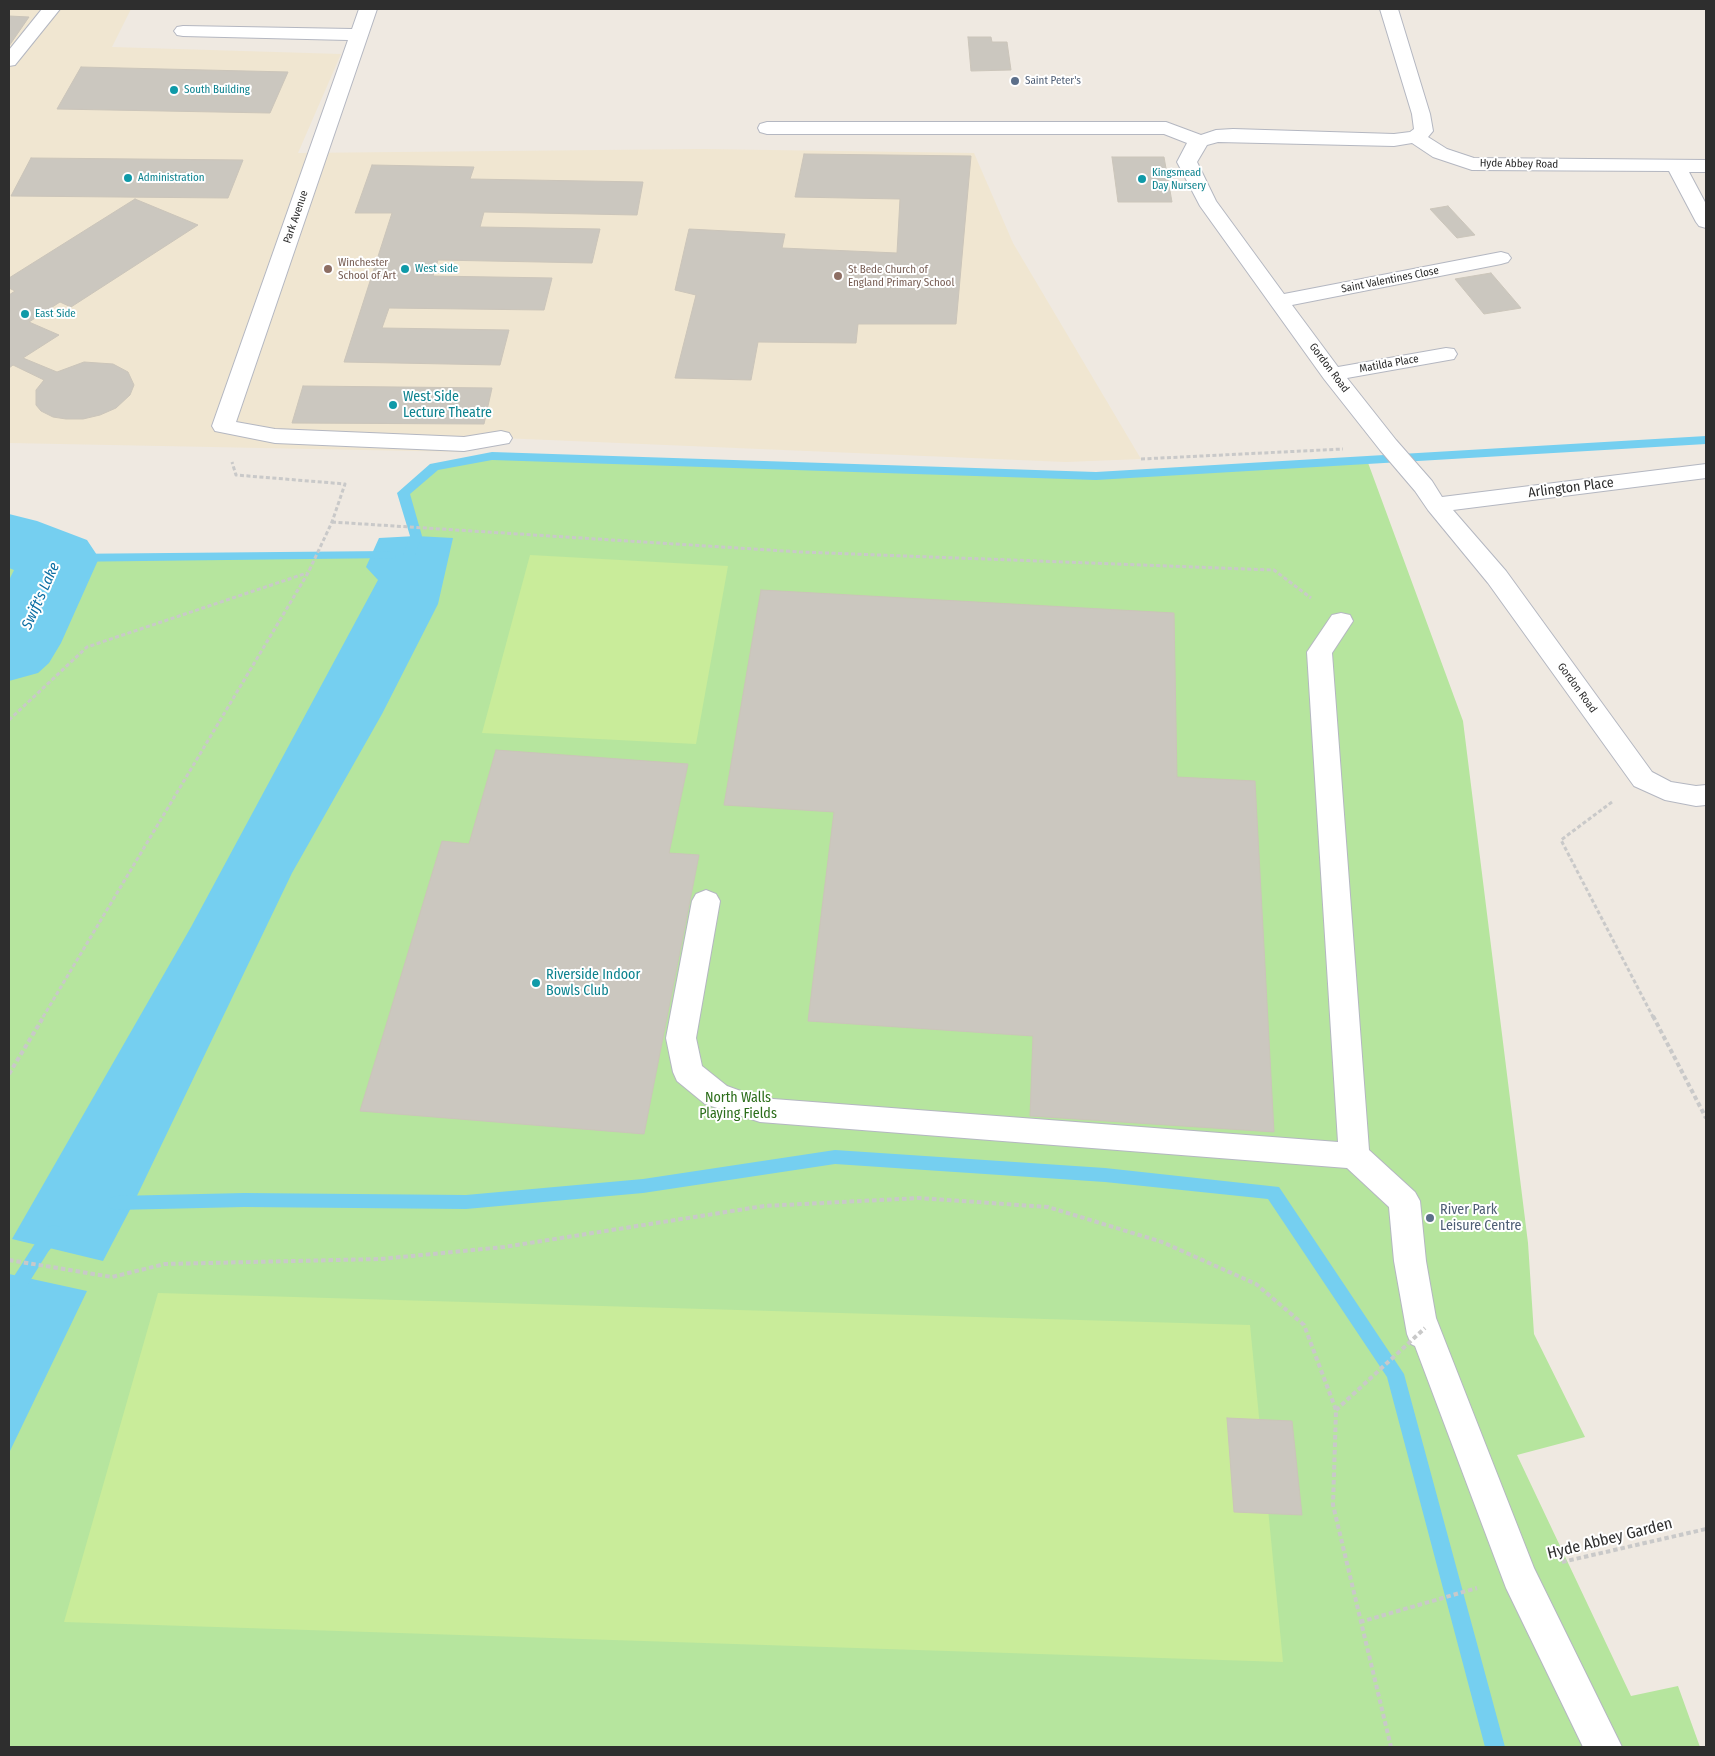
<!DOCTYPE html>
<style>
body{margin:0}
#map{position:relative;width:1715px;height:1756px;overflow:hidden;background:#efe9e1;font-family:"Fira Sans Condensed",sans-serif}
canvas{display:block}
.frame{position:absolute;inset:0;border:10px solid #2e2e2e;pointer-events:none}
</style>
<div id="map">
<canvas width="1715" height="1756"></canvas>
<div class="frame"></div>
</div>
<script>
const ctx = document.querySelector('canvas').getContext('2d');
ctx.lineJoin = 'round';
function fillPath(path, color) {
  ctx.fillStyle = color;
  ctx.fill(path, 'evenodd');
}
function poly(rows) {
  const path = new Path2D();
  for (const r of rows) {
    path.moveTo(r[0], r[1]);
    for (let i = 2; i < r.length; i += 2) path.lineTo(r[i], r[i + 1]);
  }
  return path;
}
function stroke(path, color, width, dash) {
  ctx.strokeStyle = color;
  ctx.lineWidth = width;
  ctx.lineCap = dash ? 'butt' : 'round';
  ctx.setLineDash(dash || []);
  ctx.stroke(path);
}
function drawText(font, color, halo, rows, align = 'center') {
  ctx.font = font + ' "Fira Sans Condensed",sans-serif';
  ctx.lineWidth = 4;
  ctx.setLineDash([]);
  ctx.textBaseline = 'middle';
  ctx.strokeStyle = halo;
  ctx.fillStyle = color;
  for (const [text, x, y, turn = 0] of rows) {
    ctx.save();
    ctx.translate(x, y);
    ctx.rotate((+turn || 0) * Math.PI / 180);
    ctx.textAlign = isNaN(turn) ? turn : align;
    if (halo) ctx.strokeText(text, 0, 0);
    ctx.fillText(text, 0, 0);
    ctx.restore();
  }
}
fillPath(poly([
 [9,9,131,9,112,47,341,54,298,153,703,149,974,153,1013,243,1141,459,1066,462,501,438,465,452,9,443]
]), '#f0e6d1');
fillPath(poly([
 [492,456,1096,476,1367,460,1463,721,1528,1243,1534,1334,1585,1437,1517,1455,1631,1696,1678,1686,1700,1747,9,1747,9,539,59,558,409,555,416,536,403,493,434,467]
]), '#b6e59e');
fillPath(poly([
 [530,555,728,566,696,744,482,733],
 [158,1293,1250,1325,1283,1662,64,1622]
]), '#c9ec9a');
fillPath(poly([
 [416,536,453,538,438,604,382,714,292,873,134,1202,103,1261,12,1239,191,927,378,580,366,567,379,538],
 [9,1274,87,1291,9,1453]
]), '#75cff0');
fillPath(poly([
 [1706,436,1706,444,1096,480,492,460,438,470,410,494,422,536,415,555,409,559,403,555,410,536,397,493,430,464,492,452,1096,472,1706,436],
 [390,551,396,555,395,558,59,562,52,558,59,554,390,551],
 [835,1150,1105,1168,1279,1187,1404,1374,1505,1747,1485,1747,1387,1377,1268,1199,1105,1182,835,1164,643,1193,466,1209,244,1207,116,1210,110,1208,107,1203,110,1198,116,1196,244,1193,466,1195,643,1179,835,1150],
 [54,1225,60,1227,63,1232,60,1237,48,1252,15,1305,9,1307,9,1284,36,1242,48,1227,54,1225]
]), '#75cff0');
fillPath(poly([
 [9,514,37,521,87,540,99,558,61,643,49,663,38,673,9,681,9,580,14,570,9,568,9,514]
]), '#75cff0');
const building = poly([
 [9,16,29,17,9,46,9,16],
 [968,37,991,37,992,42,1007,42,1011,70,971,71,968,37],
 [81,67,288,72,270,113,57,109,81,67],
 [804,154,971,156,956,324,858,324,856,343,758,342,751,380,675,378,696,295,675,290,689,229,785,234,782,248,897,253,900,199,795,197,804,154],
 [1112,157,1164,157,1172,202,1118,202,1112,157],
 [31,158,243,160,228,198,11,196,31,158],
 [372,165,474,167,470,179,643,182,637,215,484,212,480,227,600,229,592,263,438,260,433,276,552,278,544,310,389,308,382,328,509,330,500,365,344,362,392,213,355,213,372,165],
 [135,199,198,225,71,307,60,302,29,322,59,335,23,358,57,372,84,362,113,364,128,372,134,385,130,395,116,408,100,415,83,419,66,419,53,417,41,411,36,405,36,390,44,380,13,365,9,368,9,295,15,291,9,288,9,278,135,199],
 [1448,206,1475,235,1457,238,1430,209,1448,206],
 [1491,273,1521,308,1484,314,1455,279,1491,273],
 [303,386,492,388,484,424,292,423,303,386],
 [761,590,1174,613,1177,777,1255,781,1274,1132,1030,1116,1033,1036,808,1021,834,812,724,805,761,590],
 [496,750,688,764,669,853,699,855,644,1134,360,1111,442,841,469,844,496,750],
 [1227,1418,1292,1421,1302,1515,1234,1512,1227,1418]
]);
fillPath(building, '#cbc7bf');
stroke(building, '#cbc5ba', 1);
const minor = poly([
 [42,9,60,9,15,65,9,66,9,50,42,9],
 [359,9,377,9,236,422,275,429,464,437,501,431,509,433,512,438,509,443,464,451,275,443,215,431,212,426,348,40,183,36,177,35,174,31,177,27,183,26,352,29,359,9],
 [1380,9,1398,9,1430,114,1433,131,1428,137,1447,149,1474,158,1706,160,1706,172,1689,172,1706,204,1706,228,1699,226,1696,222,1669,171,1472,170,1433,157,1412,143,1394,146,1218,142,1207,145,1197,162,1216,201,1284,294,1501,252,1508,254,1511,258,1508,262,1501,264,1292,305,1338,367,1446,348,1454,349,1457,354,1454,359,1347,378,1396,440,1432,481,1442,497,1706,464,1706,478,1453,510,1506,571,1652,772,1671,782,1696,786,1706,785,1706,805,1696,806,1665,800,1634,786,1488,583,1428,510,1415,491,1380,450,1324,379,1200,206,1177,162,1187,143,1164,134,767,134,760,132,758,128,760,124,767,122,1166,122,1201,135,1216,130,1233,129,1394,134,1410,132,1414,129,1412,114,1380,9],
 [1341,613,1350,615,1353,621,1332,653,1369,1150,1415,1192,1420,1201,1426,1261,1436,1318,1534,1568,1622,1747,1583,1747,1506,1588,1415,1346,1411,1344,1407,1334,1394,1261,1389,1207,1347,1168,760,1122,705,1104,677,1081,673,1072,666,1038,692,901,696,894,706,890,716,894,720,901,696,1038,702,1066,727,1086,760,1098,1338,1142,1307,652,1332,615,1341,613]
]);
stroke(minor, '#b4b7c1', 2);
stroke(poly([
 [1141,459,1343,449],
 [332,522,800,552,1274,570,1311,598],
 [9,720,87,647,307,573],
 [1612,802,1561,840,1653,1017],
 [43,1017,308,573,332,522,345,484,236,475,232,462]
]), '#c9c9c9', 3, [4, 2.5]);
stroke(poly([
 [1653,1016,1706,1118],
 [9,1074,44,1016],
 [9,1260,112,1277,165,1264,381,1259,504,1247,764,1206,919,1198,1048,1207,1162,1242,1256,1284,1304,1325,1336,1410,1333,1505,1391,1747],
 [1562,1562,1706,1529],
 [1360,1622,1477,1588]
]), '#c9c9c9', 4, [4.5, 3]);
fillPath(minor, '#fff');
stroke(poly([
 [1336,1410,1425,1328]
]), '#c9c9c9', 4, [4.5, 3]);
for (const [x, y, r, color] of [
 [1015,81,5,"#5c6f8a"],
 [174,90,5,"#0f9aa8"],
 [128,178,5,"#0f9aa8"],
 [1142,179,5,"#0f9aa8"],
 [328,269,5,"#8d6e63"],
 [405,269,5,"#0f9aa8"],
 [838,276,5,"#8d6e63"],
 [25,314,5,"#0f9aa8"],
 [393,405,5,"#0f9aa8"],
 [536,983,5,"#0f9aa8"],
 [1430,1218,5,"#5c6f8a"]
]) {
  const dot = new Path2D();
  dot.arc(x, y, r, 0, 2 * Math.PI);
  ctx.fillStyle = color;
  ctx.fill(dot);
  stroke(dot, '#fff', 2);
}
drawText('11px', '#4e5e75', '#fff', [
 ["Saint Peter's",1025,81]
], 'left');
drawText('11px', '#0d838f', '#fff', [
 ["South Building",184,90],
 ["Kingsmead",1152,173],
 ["Day Nursery",1152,186],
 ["Administration",138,178],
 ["West side",415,269],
 ["East Side",35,314]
], 'left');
drawText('11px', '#2e2e2e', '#fff', [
 ["Hyde Abbey Road",1519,164,1],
 ["Park Avenue",296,217,-71],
 ["Saint Valentines Close",1390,280,-11],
 ["Matilda Place",1389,364,-10],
 ["Gordon Road",1329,368,53],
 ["Gordon Road",1577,688,54]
]);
drawText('11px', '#785e54', '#fff', [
 ["Winchester",338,263],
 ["School of Art",338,276],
 ["St Bede Church of",848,270],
 ["England Primary School",848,283]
], 'left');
drawText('14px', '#0d838f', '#fff', [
 ["West Side",403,397],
 ["Lecture Theatre",403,413],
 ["Riverside Indoor",546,975],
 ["Bowls Club",546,991]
], 'left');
drawText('14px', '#2e2e2e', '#fff', [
 ["Arlington Place",1571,488,-7]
]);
drawText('14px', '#2c6e1b', '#fff', [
 ["North Walls",738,1098],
 ["Playing Fields",738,1114]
]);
drawText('14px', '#4e5e75', '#fff', [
 ["River Park",1440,1210],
 ["Leisure Centre",1440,1226]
], 'left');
drawText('italic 15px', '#0d6fa3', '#fff', [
 ["Swift's Lake",41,596,-66]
]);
drawText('16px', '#2e2e2e', '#fff', [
 ["Hyde Abbey Garden",1610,1539,-14]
]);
</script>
